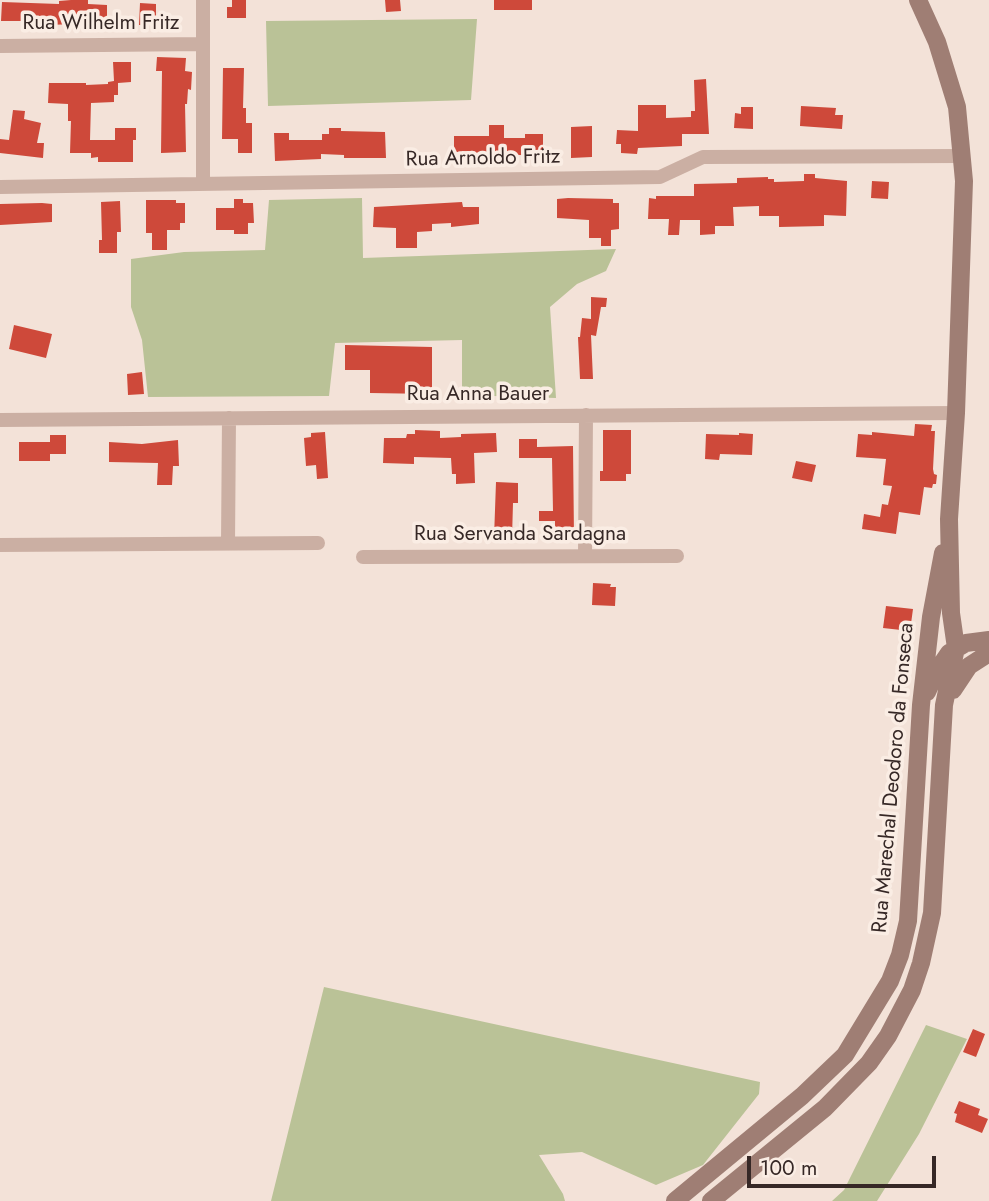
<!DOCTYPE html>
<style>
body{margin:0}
#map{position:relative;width:989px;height:1201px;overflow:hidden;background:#f3e2d8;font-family:Jost,sans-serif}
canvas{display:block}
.scale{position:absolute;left:747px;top:1156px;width:189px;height:32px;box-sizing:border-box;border:4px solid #362826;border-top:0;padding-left:9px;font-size:21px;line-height:24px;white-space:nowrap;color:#362826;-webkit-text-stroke:5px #faede4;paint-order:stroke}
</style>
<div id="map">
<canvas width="989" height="1201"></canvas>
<div class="scale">100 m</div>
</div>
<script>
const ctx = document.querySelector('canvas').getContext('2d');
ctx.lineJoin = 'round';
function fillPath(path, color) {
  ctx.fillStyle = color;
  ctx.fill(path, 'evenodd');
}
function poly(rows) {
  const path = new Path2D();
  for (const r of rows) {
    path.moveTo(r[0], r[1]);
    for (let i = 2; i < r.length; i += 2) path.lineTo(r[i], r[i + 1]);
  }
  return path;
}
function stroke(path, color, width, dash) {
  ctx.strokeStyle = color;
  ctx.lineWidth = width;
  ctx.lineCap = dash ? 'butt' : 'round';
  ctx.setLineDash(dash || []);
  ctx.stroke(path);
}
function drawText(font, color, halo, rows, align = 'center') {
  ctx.font = font + ' Jost,sans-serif';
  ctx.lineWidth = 7;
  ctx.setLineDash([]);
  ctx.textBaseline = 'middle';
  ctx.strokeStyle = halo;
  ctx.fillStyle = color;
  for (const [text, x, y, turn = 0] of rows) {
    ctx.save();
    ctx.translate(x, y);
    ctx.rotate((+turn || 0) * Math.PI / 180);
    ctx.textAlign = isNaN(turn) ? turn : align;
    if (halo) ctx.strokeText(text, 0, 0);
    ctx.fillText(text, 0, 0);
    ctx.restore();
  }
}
fillPath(poly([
 [477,19,471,100,268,106,266,21],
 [362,198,363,258,616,249,606,271,577,284,550,307,556,398,462,395,462,340,335,343,329,396,148,397,142,340,131,307,131,259,184,252,265,250,269,200],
 [324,987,760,1082,759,1094,703,1165,656,1185,582,1152,539,1155,563,1194,565,1201,271,1201],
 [926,1025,967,1039,919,1134,877,1201,832,1201,844,1190]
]), '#bac297');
fillPath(poly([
 [71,0,88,0,88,4,107,5,107,23,47,25,25,23,25,21,1,21,2,2,59,4,59,1],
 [232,0,246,0,246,18,227,18,227,7,232,7],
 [385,0,400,0,401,11,386,12],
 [494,0,532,0,532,10,494,10],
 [140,3,156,4,156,25,139,25],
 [157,57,186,58,185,71,192,72,191,90,188,89,187,104,185,104,186,152,161,153,162,71,156,71],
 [113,62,131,62,131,82,118,83,118,95,114,95,114,102,91,103,90,140,115,140,115,128,136,128,136,140,133,140,133,162,98,162,98,157,91,158,91,153,70,153,71,121,68,121,68,104,48,103,49,83,86,83,86,85,108,84,108,82,114,81],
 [223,68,244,68,243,108,246,108,246,123,252,123,252,153,238,153,238,139,222,139],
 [706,79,709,134,682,134,682,146,638,148,637,154,621,153,621,144,616,144,617,130,638,131,638,105,666,105,666,118,691,117,691,111,695,111,694,80],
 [801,106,836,108,835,115,843,115,842,129,800,126],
 [741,107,753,107,753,129,734,128,735,113,741,114],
 [13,110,25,111,24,119,41,123,37,143,44,143,43,158,0,153,0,139,9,140],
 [489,125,504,125,504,138,525,138,525,134,543,134,543,152,524,151,524,155,497,155,497,158,459,158,459,152,454,152,454,136,489,136],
 [592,126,592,157,571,158,571,127],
 [329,128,341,128,341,131,385,132,386,158,344,158,344,155,321,154,321,159,275,161,274,133,289,133,289,140,322,140,322,134,329,134],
 [804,174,815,174,815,178,847,181,846,216,824,215,824,226,779,227,779,216,759,216,759,206,733,207,734,226,715,226,715,234,700,235,700,220,680,220,679,235,668,235,669,219,648,219,649,198,656,199,656,196,694,196,694,184,737,183,737,178,768,177,768,179,774,179,774,182,804,181],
 [872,181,889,182,888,199,871,198],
 [568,198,613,199,613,203,619,203,619,229,611,230,611,246,601,246,601,238,589,238,589,220,557,218,557,199],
 [234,199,243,199,243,203,253,203,254,223,248,223,248,234,234,234,234,230,216,230,216,208,234,208],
 [146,200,176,200,176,203,185,203,185,223,180,223,180,230,167,230,167,250,152,250,152,233,146,233],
 [120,201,121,232,117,232,117,253,99,253,99,240,102,240,101,202],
 [462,202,463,207,479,207,479,224,451,227,451,223,432,224,432,231,417,232,417,248,396,248,396,228,373,227,374,207],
 [42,203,52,204,52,222,0,225,0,204],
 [591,297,607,298,606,307,601,307,596,336,591,335,593,379,580,379,578,337,580,337,582,318,591,319],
 [14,325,52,334,46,358,9,349],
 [345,345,432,347,432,394,370,393,370,370,345,370],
 [142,372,144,394,128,395,127,374],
 [915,424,932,425,931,431,935,431,933,469,934,474,937,475,936,484,933,484,932,488,924,487,920,515,899,512,896,534,862,529,864,514,880,517,882,504,888,505,892,486,883,485,886,459,856,457,858,434,872,435,872,432,914,436],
 [415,430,440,431,440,438,461,437,461,434,496,433,497,452,474,453,475,483,456,484,456,474,452,474,451,458,414,457,414,464,383,463,384,438,406,438,407,434,415,434],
 [603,430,631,430,631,474,626,474,626,481,600,481,600,471,603,471],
 [325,432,328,478,317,479,316,465,306,466,304,438,311,437,311,433],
 [739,433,753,434,752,455,720,454,719,460,705,459,706,434,739,435],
 [50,435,66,435,66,454,50,454,50,461,19,461,19,442,50,442],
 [519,439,537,439,537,447,573,446,574,537,555,537,555,521,539,521,539,511,553,511,552,458,519,458],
 [178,440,179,466,173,466,172,485,157,485,158,463,109,462,109,442,142,444],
 [796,461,816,465,812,482,792,478],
 [496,482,518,483,518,503,513,503,512,538,494,538],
 [593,583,611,584,610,587,616,587,615,606,592,605],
 [886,606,913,609,910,631,883,628],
 [973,1029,985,1034,976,1057,963,1052],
 [959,1101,980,1109,978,1115,988,1119,982,1133,955,1122,957,1114,954,1113]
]), '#ce493a');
stroke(poly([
 [203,0,203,184],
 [0,46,203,44],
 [0,187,660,177,703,157,962,156],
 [0,420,956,413],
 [228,543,229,418],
 [0,545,318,543],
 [585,556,586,415],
 [363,557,677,556]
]), '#cbafa3', 14);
stroke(poly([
 [953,690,969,666,989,653],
 [927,692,936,672,949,653,966,643,989,640],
 [675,1201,802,1096,845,1055,890,981,900,955,908,921,921,705,931,617,943,553],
 [711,1201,825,1108,869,1063,888,1036,912,990,921,963,932,913,944,705,956,648,951,613,949,519,956,413,964,181,957,107,937,42,918,0]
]), '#9f7e74', 18);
drawText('21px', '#362826', '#faede4', [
 ["Rua Wilhelm Fritz",101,24],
 ["Rua Arnoldo Fritz",483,159,-1],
 ["Rua Anna Bauer",478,395],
 ["Rua Servanda Sardagna",520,535],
 ["Rua Marechal Deodoro da Fonseca",894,778,-85]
]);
</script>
